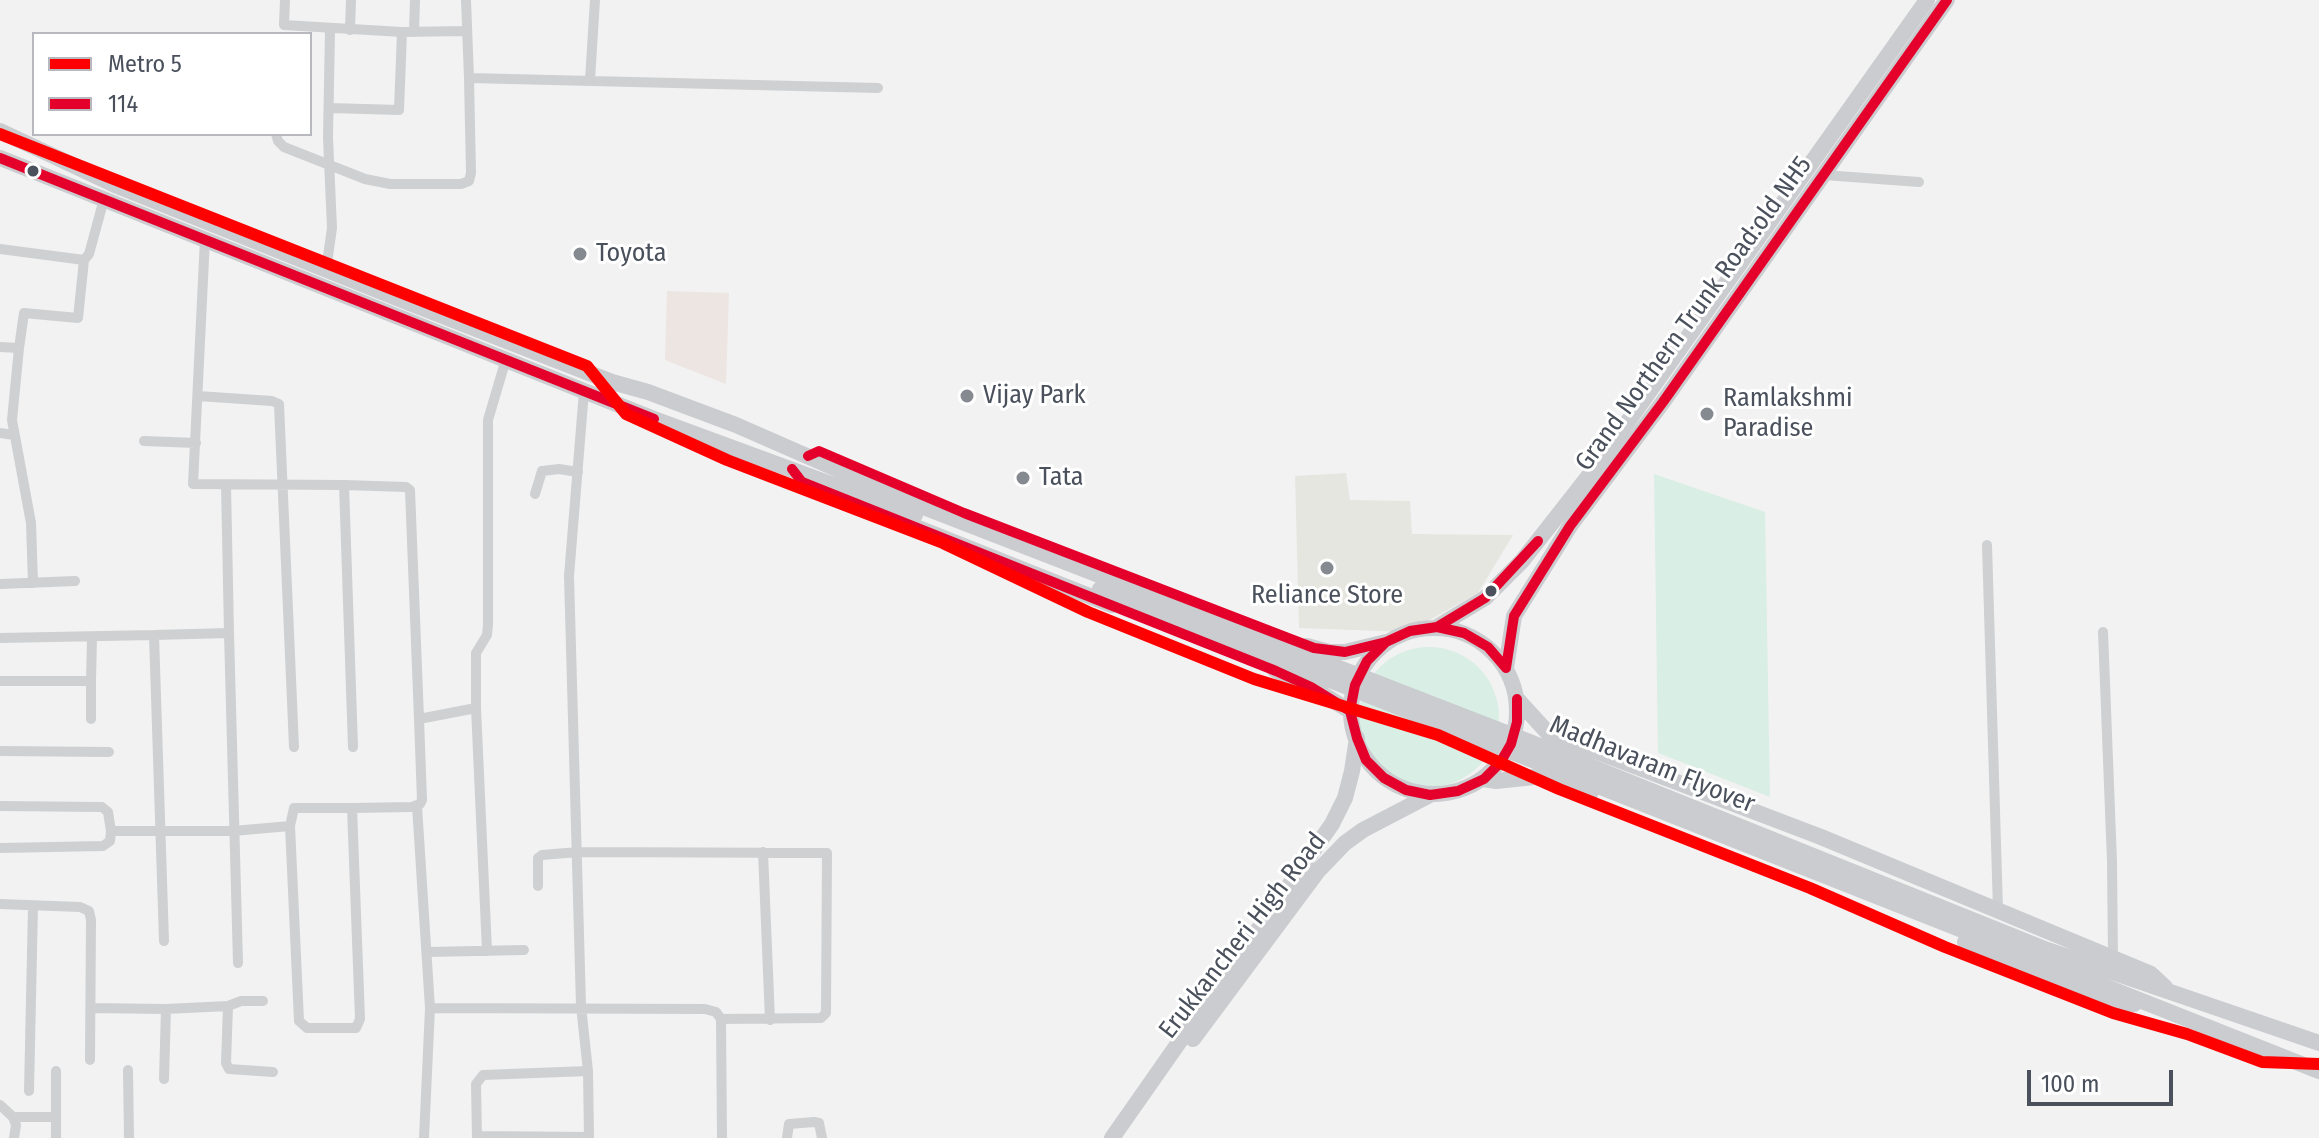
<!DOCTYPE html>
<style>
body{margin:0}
#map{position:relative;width:2319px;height:1138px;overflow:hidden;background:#f2f2f2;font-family:"Fira Sans Condensed",sans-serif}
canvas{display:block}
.legend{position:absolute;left:32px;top:32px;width:280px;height:104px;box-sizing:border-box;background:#fff;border:2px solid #b7b9be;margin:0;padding:10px 14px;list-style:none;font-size:24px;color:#4a515c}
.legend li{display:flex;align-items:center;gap:16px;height:40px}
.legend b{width:40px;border:2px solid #b7b9be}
.scale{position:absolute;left:2027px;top:1070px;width:146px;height:36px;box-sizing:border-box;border:4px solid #4a515c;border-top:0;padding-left:10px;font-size:24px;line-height:28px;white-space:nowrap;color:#4a515c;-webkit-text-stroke:6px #fff;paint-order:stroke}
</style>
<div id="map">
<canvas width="2319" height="1138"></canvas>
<ul class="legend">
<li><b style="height:10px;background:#f00"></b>Metro 5</li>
<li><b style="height:10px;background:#e4002b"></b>114</li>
</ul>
<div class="scale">100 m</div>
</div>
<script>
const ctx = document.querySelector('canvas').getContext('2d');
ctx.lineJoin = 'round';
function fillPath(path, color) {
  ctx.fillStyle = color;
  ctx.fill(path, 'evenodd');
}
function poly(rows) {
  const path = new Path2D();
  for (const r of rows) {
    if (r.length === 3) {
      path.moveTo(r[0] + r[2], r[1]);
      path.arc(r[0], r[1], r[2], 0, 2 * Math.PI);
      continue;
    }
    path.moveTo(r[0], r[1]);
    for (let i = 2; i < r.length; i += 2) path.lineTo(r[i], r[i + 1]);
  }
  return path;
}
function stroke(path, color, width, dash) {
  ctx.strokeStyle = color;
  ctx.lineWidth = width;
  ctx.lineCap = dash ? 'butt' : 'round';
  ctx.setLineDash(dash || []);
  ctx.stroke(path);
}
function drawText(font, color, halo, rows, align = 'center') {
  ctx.font = font + ' "Fira Sans Condensed",sans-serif';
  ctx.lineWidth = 6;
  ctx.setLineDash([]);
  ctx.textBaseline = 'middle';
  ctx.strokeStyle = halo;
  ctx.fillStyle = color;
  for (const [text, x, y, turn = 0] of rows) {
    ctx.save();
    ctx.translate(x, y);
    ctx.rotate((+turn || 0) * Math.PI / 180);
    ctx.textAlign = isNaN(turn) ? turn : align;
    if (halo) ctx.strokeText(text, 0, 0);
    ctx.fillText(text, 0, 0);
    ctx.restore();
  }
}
fillPath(poly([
 [1346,473,1350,500,1410,501,1412,534,1513,535,1478,593,1408,632,1299,628,1295,476]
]), '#e6e6e0');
fillPath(poly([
 [667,291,729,293,726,384,665,360]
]), '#ece5e2');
fillPath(poly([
 [1654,474,1765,512,1770,797,1658,753],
 [1429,717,70]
]), '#d9eee4');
stroke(poly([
 [285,0,284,25,402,32,465,31],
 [466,0,469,78,878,88],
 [350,30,351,0],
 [414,32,415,0],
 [590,80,595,0],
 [330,108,399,110,402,32],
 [276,134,278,141,284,147,365,179,390,184,461,184,469,181,471,173,469,78],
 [1824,175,1919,182],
 [205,239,193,484,344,485,406,487,410,490,419,719],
 [0,249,84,260,78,318,24,313,19,348],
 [84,260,89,254,104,199],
 [326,270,332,228,328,138,330,30],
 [0,347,19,348,12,420,31,523,33,583],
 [584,391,569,576,581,1006,588,1071,589,1138],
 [198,396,272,401,279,404,294,747],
 [0,433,14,435],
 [144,441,196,443],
 [226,485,229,633],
 [344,485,353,747],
 [535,494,542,471,559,469,578,472],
 [1987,545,1998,910],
 [0,584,75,581],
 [2103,632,2112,862,2113,959],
 [154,635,229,633,238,963],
 [0,638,154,635,164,941],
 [0,681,91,681,92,638],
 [476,708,487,951],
 [91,719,91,681],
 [0,751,109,752],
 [0,806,102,807,108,812,111,831],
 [417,806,430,1008,424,1138],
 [294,808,352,808,360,1019,356,1028,307,1028,299,1021,290,826,294,808],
 [352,808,412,807,420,804,422,800,419,719,476,708,476,653,487,635,488,624,488,420,506,359],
 [0,848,103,846,110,841,111,831,233,831,290,826],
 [763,852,770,1020],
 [538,886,538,858,542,855,578,852,827,853,826,1013,821,1018,721,1019,722,1138],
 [0,904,80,907,89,911,91,920,90,1060],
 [427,952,524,950],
 [228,1006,241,1001,263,1001],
 [91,1008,166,1009,228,1006,226,1063,229,1069,273,1072],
 [430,1008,705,1009,716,1012,721,1019],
 [128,1070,129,1138],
 [56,1071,56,1138],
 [164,1079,166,1009],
 [29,1091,33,906],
 [0,1105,13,1117,16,1125,14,1138],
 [13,1117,56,1117],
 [477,1136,589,1137],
 [477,1138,476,1084,483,1075,588,1071],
 [787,1138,789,1124,814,1122,819,1123,822,1138]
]), '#ced0d2', 10);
stroke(poly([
 [0,131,115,185,407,302,612,382,648,392,736,425,921,506,1527,741,2042,948,2319,1043],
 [0,158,654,419,915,515],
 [888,516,1112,605],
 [1100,589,2319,1071],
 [1437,627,1485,598,1522,561,1595,468,1927,0],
 [1434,711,83],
 [1307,646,1329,652,1345,652,1386,642],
 [1506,668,1514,616,1570,526,1663,402,1947,0],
 [1275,670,1311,687,1350,711],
 [1517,699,1548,733,1821,837,2151,974,2165,987],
 [1484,779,1496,781,1544,776,1590,794],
 [1965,942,2109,1002,2134,1004],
 [1193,1039,1318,871,1345,843,1363,830,1430,795],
 [1112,1138,1332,824,1345,798,1352,771,1357,738]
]), '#cacccf', 16);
stroke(poly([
 [0,158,654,419],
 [808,456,819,451,964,513,1314,648,1345,652,1386,642],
 [792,469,802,482,1276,671,1311,687,1350,711],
 [1437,627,1485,598,1538,541],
 [1506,668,1514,616,1570,526,1663,402,1947,0],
 [1506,668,1488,647,1464,633,1437,627,1410,631,1386,642,1367,661,1355,685,1350,711,1357,738,1366,760,1384,778,1406,790,1430,795,1458,791,1484,779,1500,763,1511,744,1517,722,1517,699]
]), '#e4002b', 10);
stroke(poly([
 [0,134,587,366,626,414,727,460,943,543,1088,612,1254,679,1438,735,1559,789,1810,888,1945,947,2113,1013,2187,1034,2262,1062,2319,1064]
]), '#f00', 12);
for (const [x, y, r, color] of [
 [33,171,7,"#4a515c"],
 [580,254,8,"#858990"],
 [967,396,8,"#858990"],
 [1707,414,8,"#858990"],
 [1023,478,8,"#858990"],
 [1327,568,8,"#858990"],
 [1491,591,7,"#4a515c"]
]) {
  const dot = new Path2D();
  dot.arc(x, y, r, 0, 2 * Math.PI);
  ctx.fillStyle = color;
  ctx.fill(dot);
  stroke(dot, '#fff', 3);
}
drawText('26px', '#4a515c', '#fff', [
 ["Toyota",596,254],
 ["Vijay Park",983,396],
 ["Ramlakshmi",1723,399],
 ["Paradise",1723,429],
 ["Tata",1039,478],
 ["Reliance Store",1327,596,"center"]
], 'left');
drawText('26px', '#4a515c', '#fff', [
 ["Grand Northern Trunk Road:old NH5",1694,314,-54],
 ["Madhavaram Flyover",1652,765,22],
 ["Erukkancheri High Road",1243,936,-52]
]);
</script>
